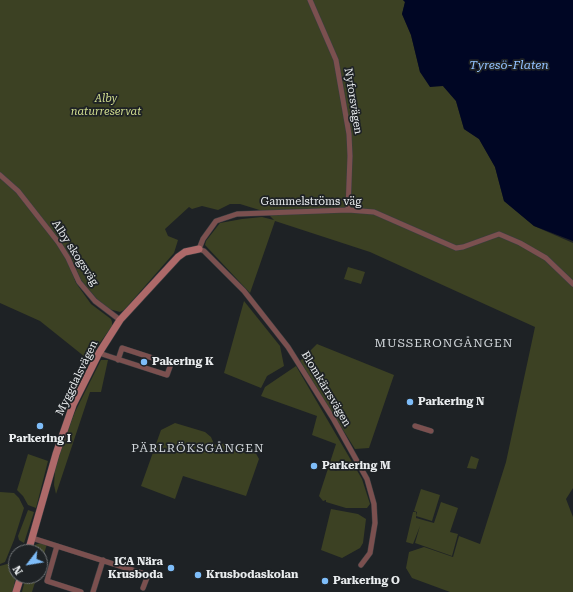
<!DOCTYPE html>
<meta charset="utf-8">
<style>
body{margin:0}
#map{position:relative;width:573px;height:592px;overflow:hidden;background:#1e2225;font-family:"Roboto Serif",serif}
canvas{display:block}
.north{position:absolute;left:8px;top:544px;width:40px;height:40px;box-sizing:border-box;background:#1e2225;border:1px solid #6f7375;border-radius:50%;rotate:239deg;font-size:11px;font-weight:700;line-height:16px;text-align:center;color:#e9ecee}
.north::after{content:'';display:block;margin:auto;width:14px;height:18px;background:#7ebdf9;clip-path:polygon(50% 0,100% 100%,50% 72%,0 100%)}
</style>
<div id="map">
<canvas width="573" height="592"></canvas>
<div class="north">N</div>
</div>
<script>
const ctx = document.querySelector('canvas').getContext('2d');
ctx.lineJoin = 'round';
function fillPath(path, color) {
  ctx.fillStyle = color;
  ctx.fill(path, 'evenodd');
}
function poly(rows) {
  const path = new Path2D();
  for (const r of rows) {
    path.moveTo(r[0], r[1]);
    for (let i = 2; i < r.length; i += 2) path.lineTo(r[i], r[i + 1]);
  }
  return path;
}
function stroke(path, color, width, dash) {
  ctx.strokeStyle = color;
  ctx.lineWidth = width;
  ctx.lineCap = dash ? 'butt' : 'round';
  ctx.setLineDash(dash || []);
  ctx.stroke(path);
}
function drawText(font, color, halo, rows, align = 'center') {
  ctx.font = font + ' "Roboto Serif",serif';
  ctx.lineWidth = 3.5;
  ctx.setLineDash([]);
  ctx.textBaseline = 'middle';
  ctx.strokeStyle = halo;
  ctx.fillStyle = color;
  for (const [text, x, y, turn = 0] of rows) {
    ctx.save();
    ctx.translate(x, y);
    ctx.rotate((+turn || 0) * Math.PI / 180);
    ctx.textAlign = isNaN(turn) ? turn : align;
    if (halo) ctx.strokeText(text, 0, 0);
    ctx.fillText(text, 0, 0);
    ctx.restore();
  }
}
fillPath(poly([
 [0,0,403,0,405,2,402,14,411,35,420,72,443,86,456,101,464,129,479,139,495,167,504,201,534,226,573,243,573,488,566,499,573,517,573,592,450,592,412,578,406,568,409,552,424,547,453,557,459,536,480,544,506,462,535,327,370,252,275,221,250,293,205,245,206,241,220,223,242,219,262,217,274,220,266,212,240,204,230,204,218,210,202,206,192,209,189,207,165,229,168,236,178,240,174,253,124,310,120,312,109,309,97,299,81,280,72,259,61,242,53,231,47,231,65,255,76,283,91,304,111,319,112,322,112,326,97,347,90,361,40,321,0,303],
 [348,267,365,272,361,284,344,279],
 [244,301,280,346,284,366,267,376,261,388,224,373],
 [317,344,394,375,369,448,355,449,300,361],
 [101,360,108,360,101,392,90,392,56,494,54,485,55,470,64,440,75,412],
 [296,366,362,479,370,504,367,508,346,508,326,502,326,500,323,501,319,496,336,444,312,435,317,416,261,396,265,387],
 [175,423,205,432,211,437,214,444,219,446,224,443,233,443,254,450,259,459,246,496,183,476,175,499,141,486,161,430],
 [28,454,48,461,36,508,28,505,23,496,17,490],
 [471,456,479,459,476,469,467,468],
 [421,489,440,495,432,521,416,516,417,512,414,511],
 [0,492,14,493,19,498,24,508,14,540,5,562,0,564],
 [441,502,458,508,450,532,458,534,452,556,415,543,420,526,413,544,406,542,413,512,416,512,416,518,434,523],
 [331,509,358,514,366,519,363,543,360,548,342,558,321,550],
 [28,510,34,512,24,543,19,540,18,536],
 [40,543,47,544,40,567,40,552,33,552,35,545],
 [7,564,15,564,14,572,16,574,13,592,0,592,0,566],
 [26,576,37,576,32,592,22,592]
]), '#3c4123');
fillPath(poly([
 [403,0,573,0,573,241,534,226,504,201,495,167,479,139,464,129,456,101,443,86,430,87,420,72,411,35,402,14,405,2]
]), '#000624');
const street = poly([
 [310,0,336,60,349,134,350,156,348,210],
 [0,175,18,191,58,242,68,258,79,282,95,301,120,320],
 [99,353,111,357,167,375,171,364,122,348,118,360],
 [415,426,431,431],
 [32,538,148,575,143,588],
 [57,546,47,581,81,592],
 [361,565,370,553,375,523,374,504,367,479,334,420,288,347,244,291,204,251,199,249,203,239,216,221,237,214,348,210,374,212,456,248,463,247,499,234,520,243,546,258,573,284],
 [93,592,103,560]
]);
const secondary = poly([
 [28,552,56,454,73,405,99,353,120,320,178,257,185,252,199,249],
 [16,592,21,576]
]);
stroke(street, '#3a3e41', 6);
stroke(secondary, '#3a3e41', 8);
stroke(street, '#7b504f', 5);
stroke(secondary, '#ae6969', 7);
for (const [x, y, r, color] of [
 [144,362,4,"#7ebdf9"],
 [410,402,4,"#7ebdf9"],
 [40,426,4,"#7ebdf9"],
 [314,466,4,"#7ebdf9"],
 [171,568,4,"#7ebdf9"],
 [198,575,4,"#7ebdf9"],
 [325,581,4,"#7ebdf9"]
]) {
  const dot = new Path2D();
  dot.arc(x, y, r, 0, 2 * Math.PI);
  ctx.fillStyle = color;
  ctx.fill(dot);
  stroke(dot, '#1e2225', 1.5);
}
drawText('italic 11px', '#d1dd8f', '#1e2225', [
 ["Alby",106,99],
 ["naturreservat",106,112]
]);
drawText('11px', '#e9ecee', '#1e2225', [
 ["Nyforsvägen",353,101,81],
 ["Gammelströms väg",311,202],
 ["Alby skogsväg",75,253,57],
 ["Myggdalsvägen",77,378,-64],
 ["Blomkärrsvägen",326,389,59]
]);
drawText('bold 11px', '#e9ecee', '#1e2225', [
 ["Pakering K",152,362],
 ["Parkering N",418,402],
 ["Parkering I",40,439,"center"],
 ["Parkering M",322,466],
 ["ICA Nära",163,562,"right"],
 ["Krusboda",163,575,"right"],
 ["Krusbodaskolan",206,575],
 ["Parkering O",333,581]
], 'left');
drawText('italic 12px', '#93c2ff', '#1e2225', [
 ["Tyresö-Flaten",509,65]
]);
ctx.letterSpacing = '1px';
drawText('12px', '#d2d7db', '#1e2225', [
 ["MUSSERONGÅNGEN",444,343],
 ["PÄRLRÖKSGÅNGEN",198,448]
]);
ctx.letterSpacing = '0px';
</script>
